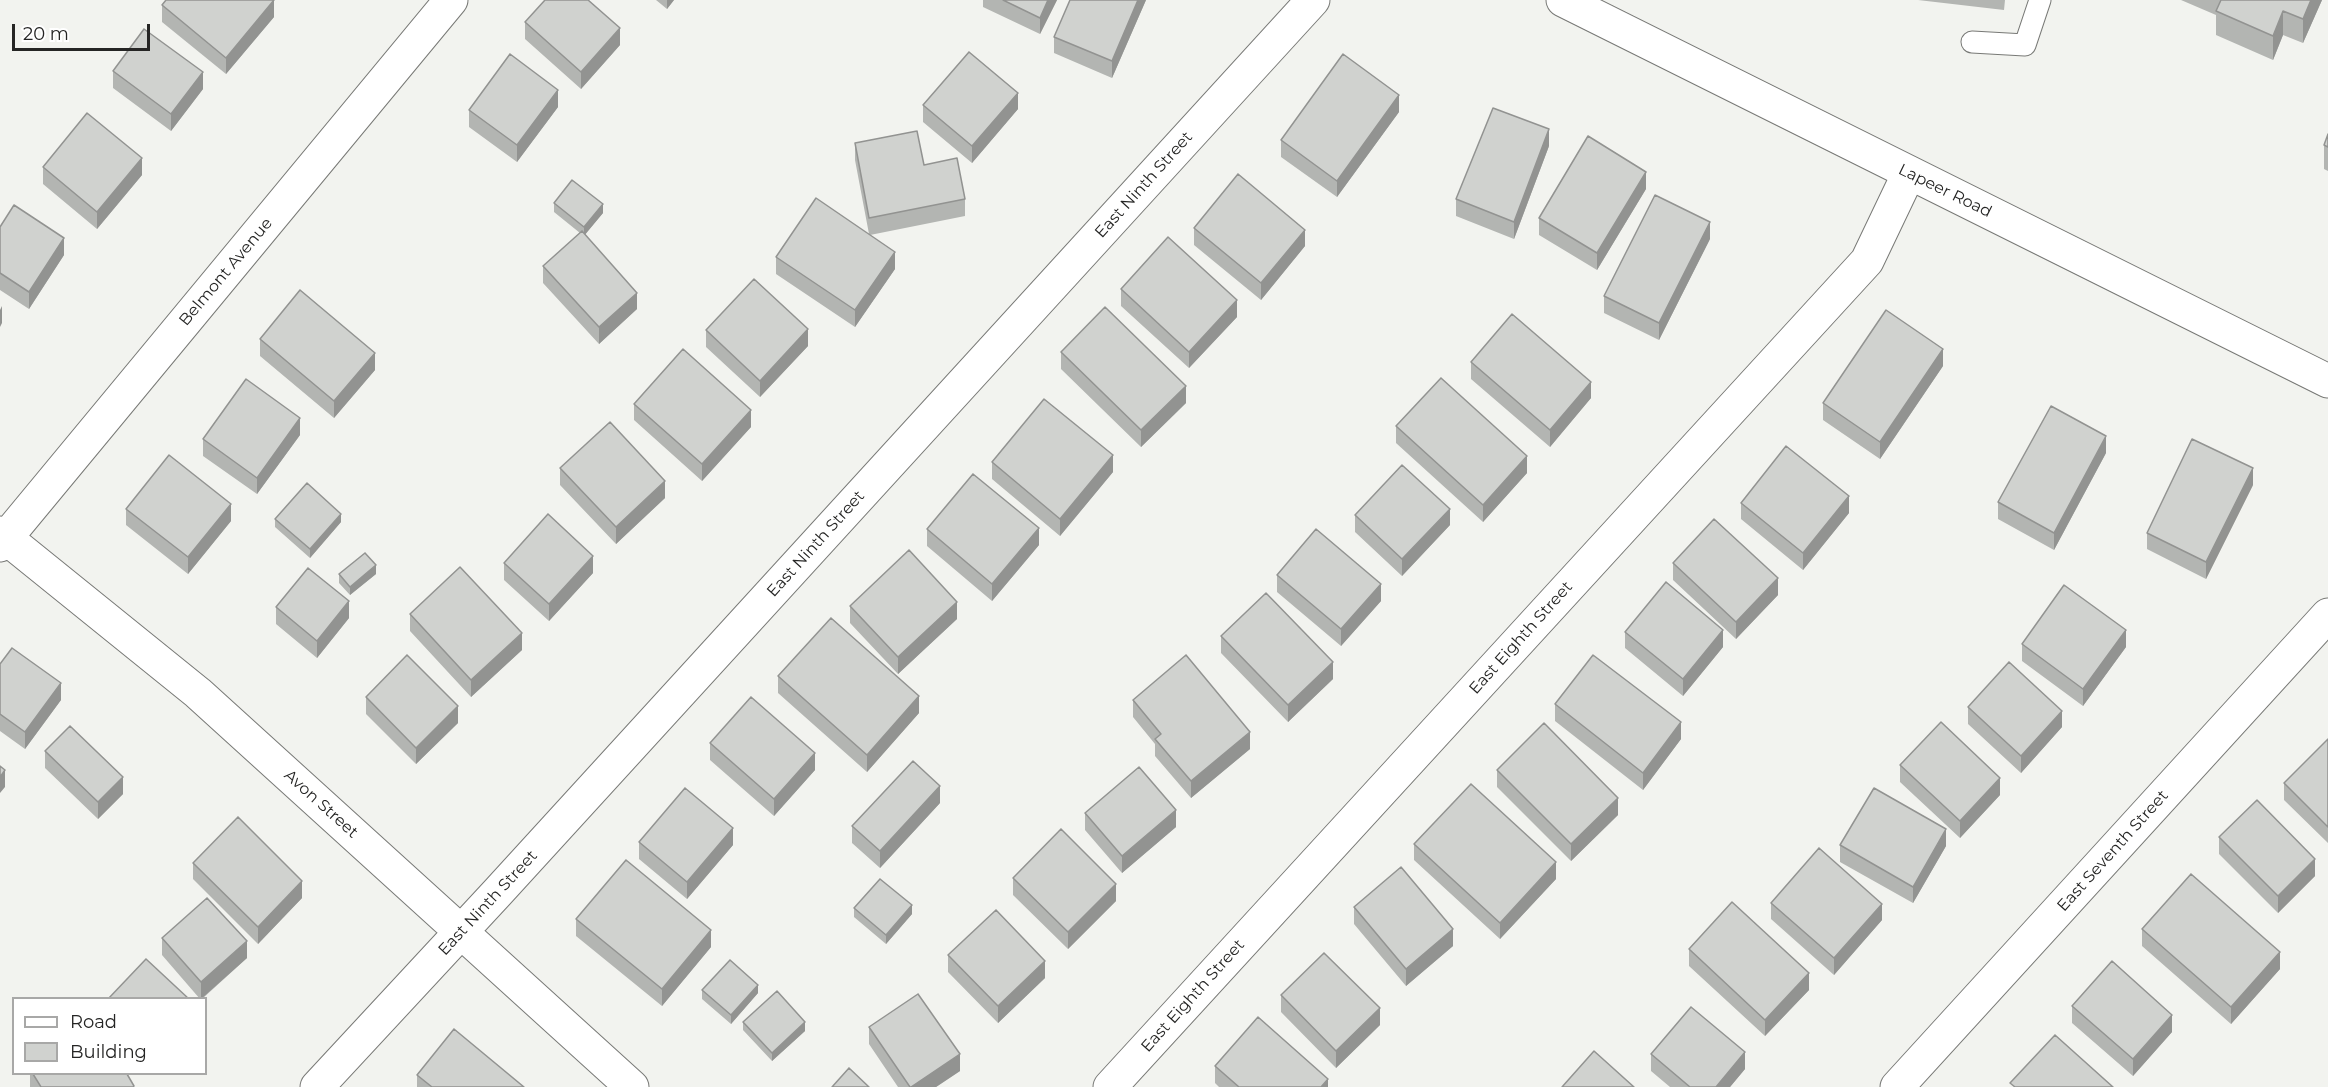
<!DOCTYPE html>
<style>
body{margin:0}
#map{position:relative;width:2328px;height:1087px;overflow:hidden;background:#f2f3ef;font-family:Montserrat,sans-serif}
canvas{display:block}
.legend{position:absolute;left:12px;top:997px;width:195px;height:78px;box-sizing:border-box;background:#fff;border:2px solid #a8a8a7;margin:0;padding:8px 10px;list-style:none;font-size:18px;color:#252524}
.legend li{display:flex;align-items:center;gap:12px;height:30px}
.legend b{width:30px;border:2px solid #a8a8a7}
.scale{position:absolute;left:12px;top:24px;width:138px;height:27px;box-sizing:border-box;border:3px solid #252524;border-top:0;padding-left:8px;font-size:18px;line-height:21px;white-space:nowrap;color:#252524;-webkit-text-stroke:4px #fff;paint-order:stroke}
</style>
<div id="map">
<canvas width="2328" height="1087"></canvas>
<ul class="legend">
<li><b style="height:8px;background:#fff"></b>Road</li>
<li><b style="height:16px;background:#d0d2cf"></b>Building</li>
</ul>
<div class="scale">20 m</div>
</div>
<script>
const ctx = document.querySelector('canvas').getContext('2d');
ctx.lineJoin = 'round';
function poly(rows) {
  const path = new Path2D();
  for (const r of rows) {
    path.moveTo(r[0], r[1]);
    for (let i = 2; i < r.length; i += 2) path.lineTo(r[i], r[i + 1]);
  }
  return path;
}
function stroke(path, color, width, dash) {
  ctx.strokeStyle = color;
  ctx.lineWidth = width;
  ctx.lineCap = dash ? 'butt' : 'round';
  ctx.setLineDash(dash || []);
  ctx.stroke(path);
}
function fillPath(path, color) {
  ctx.fillStyle = color;
  ctx.fill(path, 'evenodd');
}
function drawText(font, color, halo, rows, align = 'center') {
  ctx.font = font + ' Montserrat,sans-serif';
  ctx.lineWidth = 4.5;
  ctx.setLineDash([]);
  ctx.textBaseline = 'middle';
  ctx.strokeStyle = halo;
  ctx.fillStyle = color;
  for (const [text, x, y, turn = 0] of rows) {
    ctx.save();
    ctx.translate(x, y);
    ctx.rotate((+turn || 0) * Math.PI / 180);
    ctx.textAlign = isNaN(turn) ? turn : align;
    if (halo) ctx.strokeText(text, 0, 0);
    ctx.fillText(text, 0, 0);
    ctx.restore();
  }
}
const lane = poly([
 [1972,42,2025,45,2040,0]
]);
const street = poly([
 [0,533,198,693,632,1087],
 [0,545,451,0],
 [317,1087,497,893,1313,0],
 [1110,1087,1867,261,1909,173],
 [1897,1087,2328,615]
]);
const secondary = poly([
 [1563,0,2328,381]
]);
stroke(lane, '#787976', 23);
stroke(street, '#787976', 35);
stroke(secondary, '#787976', 35);
stroke(lane, '#fff', 21);
stroke(street, '#fff', 33);
stroke(secondary, '#fff', 33);
fillPath(poly([
 [656,0,674,0,667,9],
 [983,0,1057,0,1040,34,983,7],
 [1070,0,1146,0,1112,78,1054,53,1054,37],
 [1918,0,2005,0,2004,10],
 [2181,0,2322,0,2303,43,2283,35,2273,60,2216,35,2216,15],
 [162,5,274,17,226,74,162,22],
 [525,22,620,45,581,89,525,39],
 [113,71,203,89,171,131,113,88],
 [923,105,1018,109,972,163,923,122],
 [558,107,517,162,469,127,469,110],
 [1399,112,1337,197,1281,157,1281,140],
 [2328,134,2328,171,2324,169,2324,145],
 [855,143,924,165,965,199,965,216,870,235,895,269,855,327,776,274,776,257,869,234,855,160],
 [1549,146,1514,239,1456,216,1456,199],
 [43,167,142,175,97,229,43,184],
 [1646,189,1597,270,1539,235,1539,218],
 [554,203,603,213,585,234,637,309,599,344,543,283,543,266,580,233,554,212],
 [0,227,64,255,29,309,0,290],
 [1194,228,1305,246,1261,300,1194,245],
 [1710,239,1659,340,1604,313,1604,296],
 [1121,289,1237,317,1189,368,1121,306],
 [706,330,808,346,760,397,706,347],
 [260,339,375,370,334,418,260,356],
 [1061,352,1186,403,1141,447,1061,369],
 [1471,362,1591,398,1550,447,1471,379],
 [1943,366,1880,459,1823,420,1823,403],
 [634,404,751,427,702,481,634,420],
 [1396,426,1527,473,1483,522,1396,443],
 [300,435,257,494,203,456,203,439],
 [2106,453,2054,550,1998,519,1998,502],
 [992,462,1113,472,1060,536,992,479],
 [560,468,665,498,616,544,560,485],
 [2253,485,2206,579,2147,549,2147,533],
 [1741,503,1849,513,1803,570,1741,519],
 [126,509,231,521,188,574,126,525],
 [1355,515,1450,525,1402,576,1355,532],
 [275,519,341,522,310,558,275,527],
 [927,529,1039,545,992,601,927,546],
 [504,563,593,573,549,621,504,580],
 [1673,563,1778,595,1736,639,1673,580],
 [339,574,376,574,350,595,339,583],
 [1277,575,1381,601,1341,646,1277,592],
 [850,606,957,619,898,674,850,623],
 [276,607,349,618,317,658,276,624],
 [410,614,522,650,471,697,410,631],
 [1625,632,1723,647,1683,696,1625,648],
 [1221,636,1333,679,1288,722,1221,653],
 [2022,644,2126,647,2083,706,2022,661],
 [0,664,61,700,25,749,0,731],
 [778,676,919,713,867,772,778,693],
 [366,697,458,723,416,764,366,714],
 [1133,700,1250,749,1191,798,1155,756,1155,744,1133,717],
 [1555,704,1681,739,1643,790,1555,721],
 [1968,707,2062,727,2021,773,1968,724],
 [2328,739,2328,843,2284,800,2284,783],
 [710,743,815,770,774,816,710,760],
 [45,751,123,794,98,819,45,768],
 [1900,765,2000,795,1960,838,1900,782],
 [1497,770,1618,815,1571,861,1497,787],
 [940,803,880,868,852,843,852,826],
 [1085,813,1176,827,1122,873,1085,830],
 [2219,837,2315,876,2278,913,2219,854],
 [639,842,733,845,687,899,639,859],
 [1414,844,1556,879,1500,939,1414,860],
 [1840,845,1946,846,1913,903,1840,862],
 [193,863,302,898,258,944,193,879],
 [1013,878,1116,901,1068,949,1013,895],
 [1771,903,1882,920,1834,975,1771,919],
 [1354,907,1453,946,1406,986,1354,924],
 [854,908,912,914,886,944,854,917],
 [576,919,711,947,662,1006,576,936],
 [2142,929,2280,969,2231,1024,2142,946],
 [162,938,247,958,202,999,200,999,162,955],
 [1689,949,1809,990,1765,1036,1689,966],
 [948,955,1045,978,998,1023,948,972],
 [702,990,758,993,731,1024,702,999],
 [1281,995,1380,1025,1336,1068,1281,1012],
 [2072,1006,2172,1032,2133,1076,2072,1023],
 [743,1022,805,1031,772,1061,743,1030],
 [869,1027,960,1071,936,1087,898,1087,869,1044],
 [1651,1054,1745,1069,1730,1087,1670,1087,1651,1071],
 [1215,1066,1328,1087,1219,1087,1215,1083],
 [30,1074,127,1074,134,1087,30,1087],
 [417,1075,524,1087,417,1087]
]), '#b3b5b2');
fillPath(poly([
 [274,0,274,17,226,74,226,58],
 [667,0,674,0,667,9],
 [1048,0,1057,0,1040,34,1040,18],
 [1138,0,1146,0,1112,78,1112,61],
 [2311,0,2322,0,2303,43,2303,19],
 [2283,11,2283,35,2273,60,2273,36],
 [620,28,620,45,581,89,581,72],
 [203,72,203,89,171,131,171,114],
 [558,90,558,107,517,162,517,145],
 [1018,93,1018,109,972,163,972,146],
 [1399,95,1399,112,1337,197,1337,181],
 [1549,129,1549,146,1514,239,1514,222],
 [142,158,142,175,97,229,97,212],
 [1646,172,1646,189,1597,270,1597,253],
 [603,204,603,213,584,236,584,227],
 [1710,222,1710,239,1659,340,1659,323],
 [1305,230,1305,246,1261,300,1261,283],
 [64,238,64,255,29,309,29,292],
 [895,252,895,269,855,327,855,310],
 [637,293,637,309,599,344,599,327],
 [1237,300,1237,317,1189,368,1189,352],
 [2,306,2,323,0,327,0,310],
 [808,329,808,346,760,397,760,381],
 [1943,349,1943,366,1880,459,1880,442],
 [375,353,375,370,334,418,334,401],
 [1591,382,1591,398,1550,447,1550,430],
 [1186,386,1186,403,1141,447,1141,430],
 [751,410,751,427,702,481,702,464],
 [300,418,300,435,257,494,257,478],
 [2106,436,2106,453,2054,550,2054,533],
 [1113,455,1113,472,1060,536,1060,519],
 [1527,456,1527,473,1483,522,1483,505],
 [2253,468,2253,485,2206,579,2206,562],
 [665,481,665,498,616,544,616,527],
 [1849,496,1849,513,1803,570,1803,553],
 [231,504,231,521,188,574,188,557],
 [1450,509,1450,525,1402,576,1402,559],
 [341,514,341,522,310,558,310,549],
 [1039,528,1039,545,992,601,992,584],
 [593,556,593,573,549,621,549,604],
 [376,565,376,574,350,595,350,587],
 [1778,578,1778,595,1736,639,1736,622],
 [1381,584,1381,601,1341,646,1341,629],
 [349,601,349,618,317,658,317,641],
 [957,602,957,619,898,674,898,657],
 [1723,630,1723,647,1683,696,1683,679],
 [2126,630,2126,647,2083,706,2083,689],
 [522,633,522,650,471,697,471,680],
 [1333,662,1333,679,1288,722,1288,705],
 [61,683,61,700,25,749,25,732],
 [919,696,919,713,867,772,867,755],
 [458,706,458,723,416,764,416,748],
 [2062,711,2062,727,2021,773,2021,756],
 [1681,722,1681,739,1643,790,1643,773],
 [1250,732,1250,749,1191,798,1191,781],
 [815,753,815,770,774,816,774,799],
 [5,770,5,787,0,793,0,777],
 [123,777,123,794,98,819,98,802],
 [2000,778,2000,795,1960,838,1960,821],
 [940,786,940,803,880,868,880,851],
 [1618,798,1618,815,1571,861,1571,844],
 [1176,810,1176,827,1122,873,1122,856],
 [733,828,733,845,687,899,687,882],
 [1946,829,1946,846,1913,903,1913,887],
 [2315,859,2315,876,2278,913,2278,896],
 [1556,862,1556,879,1500,939,1500,923],
 [302,881,302,898,258,944,258,927],
 [1116,884,1116,901,1068,949,1068,932],
 [1882,904,1882,920,1834,975,1834,958],
 [912,905,912,914,886,944,886,935],
 [1453,929,1453,946,1406,986,1406,969],
 [711,930,711,947,662,1006,662,989],
 [247,941,247,958,201,999,201,982],
 [2280,952,2280,969,2231,1024,2231,1007],
 [1045,961,1045,978,998,1023,998,1006],
 [1809,973,1809,990,1765,1036,1765,1020],
 [758,985,758,993,731,1024,731,1015],
 [1380,1008,1380,1025,1336,1068,1336,1051],
 [2172,1015,2172,1032,2133,1076,2133,1059],
 [805,1022,805,1031,772,1061,772,1053],
 [1745,1052,1745,1069,1730,1087,1716,1087],
 [960,1054,960,1071,936,1087,911,1087],
 [1328,1079,1328,1087,1321,1087]
]), '#929391');
const building = poly([
 [166,0,274,0,226,58,162,5,166,0],
 [545,0,588,0,620,28,581,72,525,22,545,0],
 [1003,0,1048,0,1040,18,1003,0],
 [1070,0,1138,0,1112,61,1054,37,1070,0],
 [2221,0,2311,0,2303,19,2283,11,2273,36,2216,11,2221,0],
 [144,29,203,72,171,114,113,71,144,29],
 [969,52,1018,93,972,146,923,105,969,52],
 [510,54,558,90,517,145,469,110,510,54],
 [1343,54,1399,95,1337,181,1281,140,1343,54],
 [1493,108,1549,129,1514,222,1456,199,1493,108],
 [87,113,142,158,97,212,43,167,87,113],
 [917,131,924,165,957,158,965,199,869,218,855,143,917,131],
 [2328,134,2328,147,2324,145,2328,134],
 [1588,136,1646,172,1597,253,1539,218,1588,136],
 [1238,174,1305,230,1261,283,1194,228,1238,174],
 [572,180,603,204,584,227,554,203,572,180],
 [1655,195,1710,222,1659,323,1604,296,1655,195],
 [816,198,895,252,855,310,776,257,816,198],
 [14,205,64,238,29,292,0,273,0,227,14,205],
 [582,231,637,293,599,327,543,266,582,231],
 [1168,237,1237,300,1189,352,1121,289,1168,237],
 [754,279,808,329,760,381,706,330,754,279],
 [300,290,375,353,334,401,260,339,300,290],
 [1105,307,1186,386,1141,430,1061,352,1105,307],
 [1886,310,1943,349,1880,442,1823,403,1886,310],
 [1512,314,1591,382,1550,430,1471,362,1512,314],
 [683,349,751,410,702,464,634,404,683,349],
 [1441,378,1527,456,1483,505,1396,426,1441,378],
 [246,379,300,418,257,478,203,439,246,379],
 [1044,399,1113,455,1060,519,992,462,1044,399],
 [2051,406,2106,436,2054,533,1998,502,2051,406],
 [610,422,665,481,616,527,560,468,610,422],
 [2192,439,2253,468,2206,562,2147,533,2192,439],
 [1786,446,1849,496,1803,553,1741,503,1786,446],
 [169,455,231,504,188,557,126,509,169,455],
 [1402,465,1450,509,1402,559,1355,515,1402,465],
 [973,474,1039,528,992,584,927,529,973,474],
 [307,483,341,514,310,549,275,519,307,483],
 [548,514,593,556,549,604,504,563,548,514],
 [1714,519,1778,578,1736,622,1673,563,1714,519],
 [1316,529,1381,584,1341,629,1277,575,1316,529],
 [909,550,957,602,898,657,850,606,909,550],
 [365,553,376,565,350,587,339,574,365,553],
 [460,567,522,633,471,680,410,614,460,567],
 [308,568,349,601,317,641,276,607,308,568],
 [1666,582,1723,630,1683,679,1625,632,1666,582],
 [2064,585,2126,630,2083,689,2022,644,2064,585],
 [1266,593,1333,662,1288,705,1221,636,1266,593],
 [831,618,919,696,867,755,778,676,831,618],
 [12,648,61,683,25,732,0,714,0,664,12,648],
 [407,655,458,706,416,748,366,697,407,655],
 [1186,655,1250,732,1191,781,1155,739,1161,734,1133,700,1186,655],
 [1593,655,1681,722,1643,773,1555,704,1593,655],
 [2009,662,2062,711,2021,756,1968,707,2009,662],
 [751,697,815,753,774,799,710,743,751,697],
 [1941,722,2000,778,1960,821,1900,765,1941,722],
 [1544,723,1618,798,1571,844,1497,770,1544,723],
 [70,726,123,777,98,802,45,751,70,726],
 [2328,739,2328,827,2284,783,2328,739],
 [913,761,940,786,880,851,852,826,913,761],
 [0,766,5,770,0,777,0,766],
 [1139,767,1176,810,1122,856,1085,813,1139,767],
 [1471,784,1556,862,1500,923,1414,844,1471,784],
 [685,788,733,828,687,882,639,842,685,788],
 [1874,788,1946,829,1913,887,1840,845,1874,788],
 [2257,800,2315,859,2278,896,2219,837,2257,800],
 [238,817,302,881,258,927,193,863,238,817],
 [1061,829,1116,884,1068,932,1013,878,1061,829],
 [1819,848,1882,904,1834,958,1771,903,1819,848],
 [626,860,711,930,662,989,576,919,626,860],
 [1401,867,1453,929,1406,969,1354,907,1401,867],
 [2191,874,2280,952,2231,1007,2142,929,2191,874],
 [880,879,912,905,886,935,854,908,880,879],
 [207,898,247,941,201,982,162,938,207,898],
 [1732,902,1809,973,1765,1020,1689,949,1732,902],
 [996,910,1045,961,998,1006,948,955,996,910],
 [1324,953,1380,1008,1336,1051,1281,995,1324,953],
 [146,959,189,999,108,999,146,959],
 [730,960,758,985,731,1015,702,990,730,960],
 [2112,961,2172,1015,2133,1059,2072,1006,2112,961],
 [777,991,805,1022,772,1053,743,1022,777,991],
 [918,994,960,1054,911,1087,910,1087,869,1027,918,994],
 [1691,1007,1745,1052,1716,1087,1690,1087,1651,1054,1691,1007],
 [1258,1017,1328,1079,1321,1087,1239,1087,1215,1066,1258,1017],
 [454,1029,524,1087,432,1087,417,1075,454,1029],
 [2055,1035,2113,1087,2015,1087,2010,1083,2055,1035],
 [1594,1051,1634,1087,1562,1087,1594,1051],
 [849,1068,869,1087,832,1087,849,1068],
 [33,1074,127,1074,134,1086,133,1087,41,1087,33,1074]
]);
fillPath(building, '#d0d2cf');
stroke(building, '#929391', 1.5);
drawText('16px', '#252524', '#fff', [
 ["East Ninth Street",1144,185,-48],
 ["Lapeer Road",1945,191,26],
 ["Belmont Avenue",226,272,-50],
 ["East Ninth Street",816,544,-48],
 ["East Eighth Street",1521,638,-48],
 ["Avon Street",321,804,42],
 ["East Seventh Street",2113,851,-48],
 ["East Ninth Street",488,903,-47],
 ["East Eighth Street",1193,996,-48]
]);
</script>
